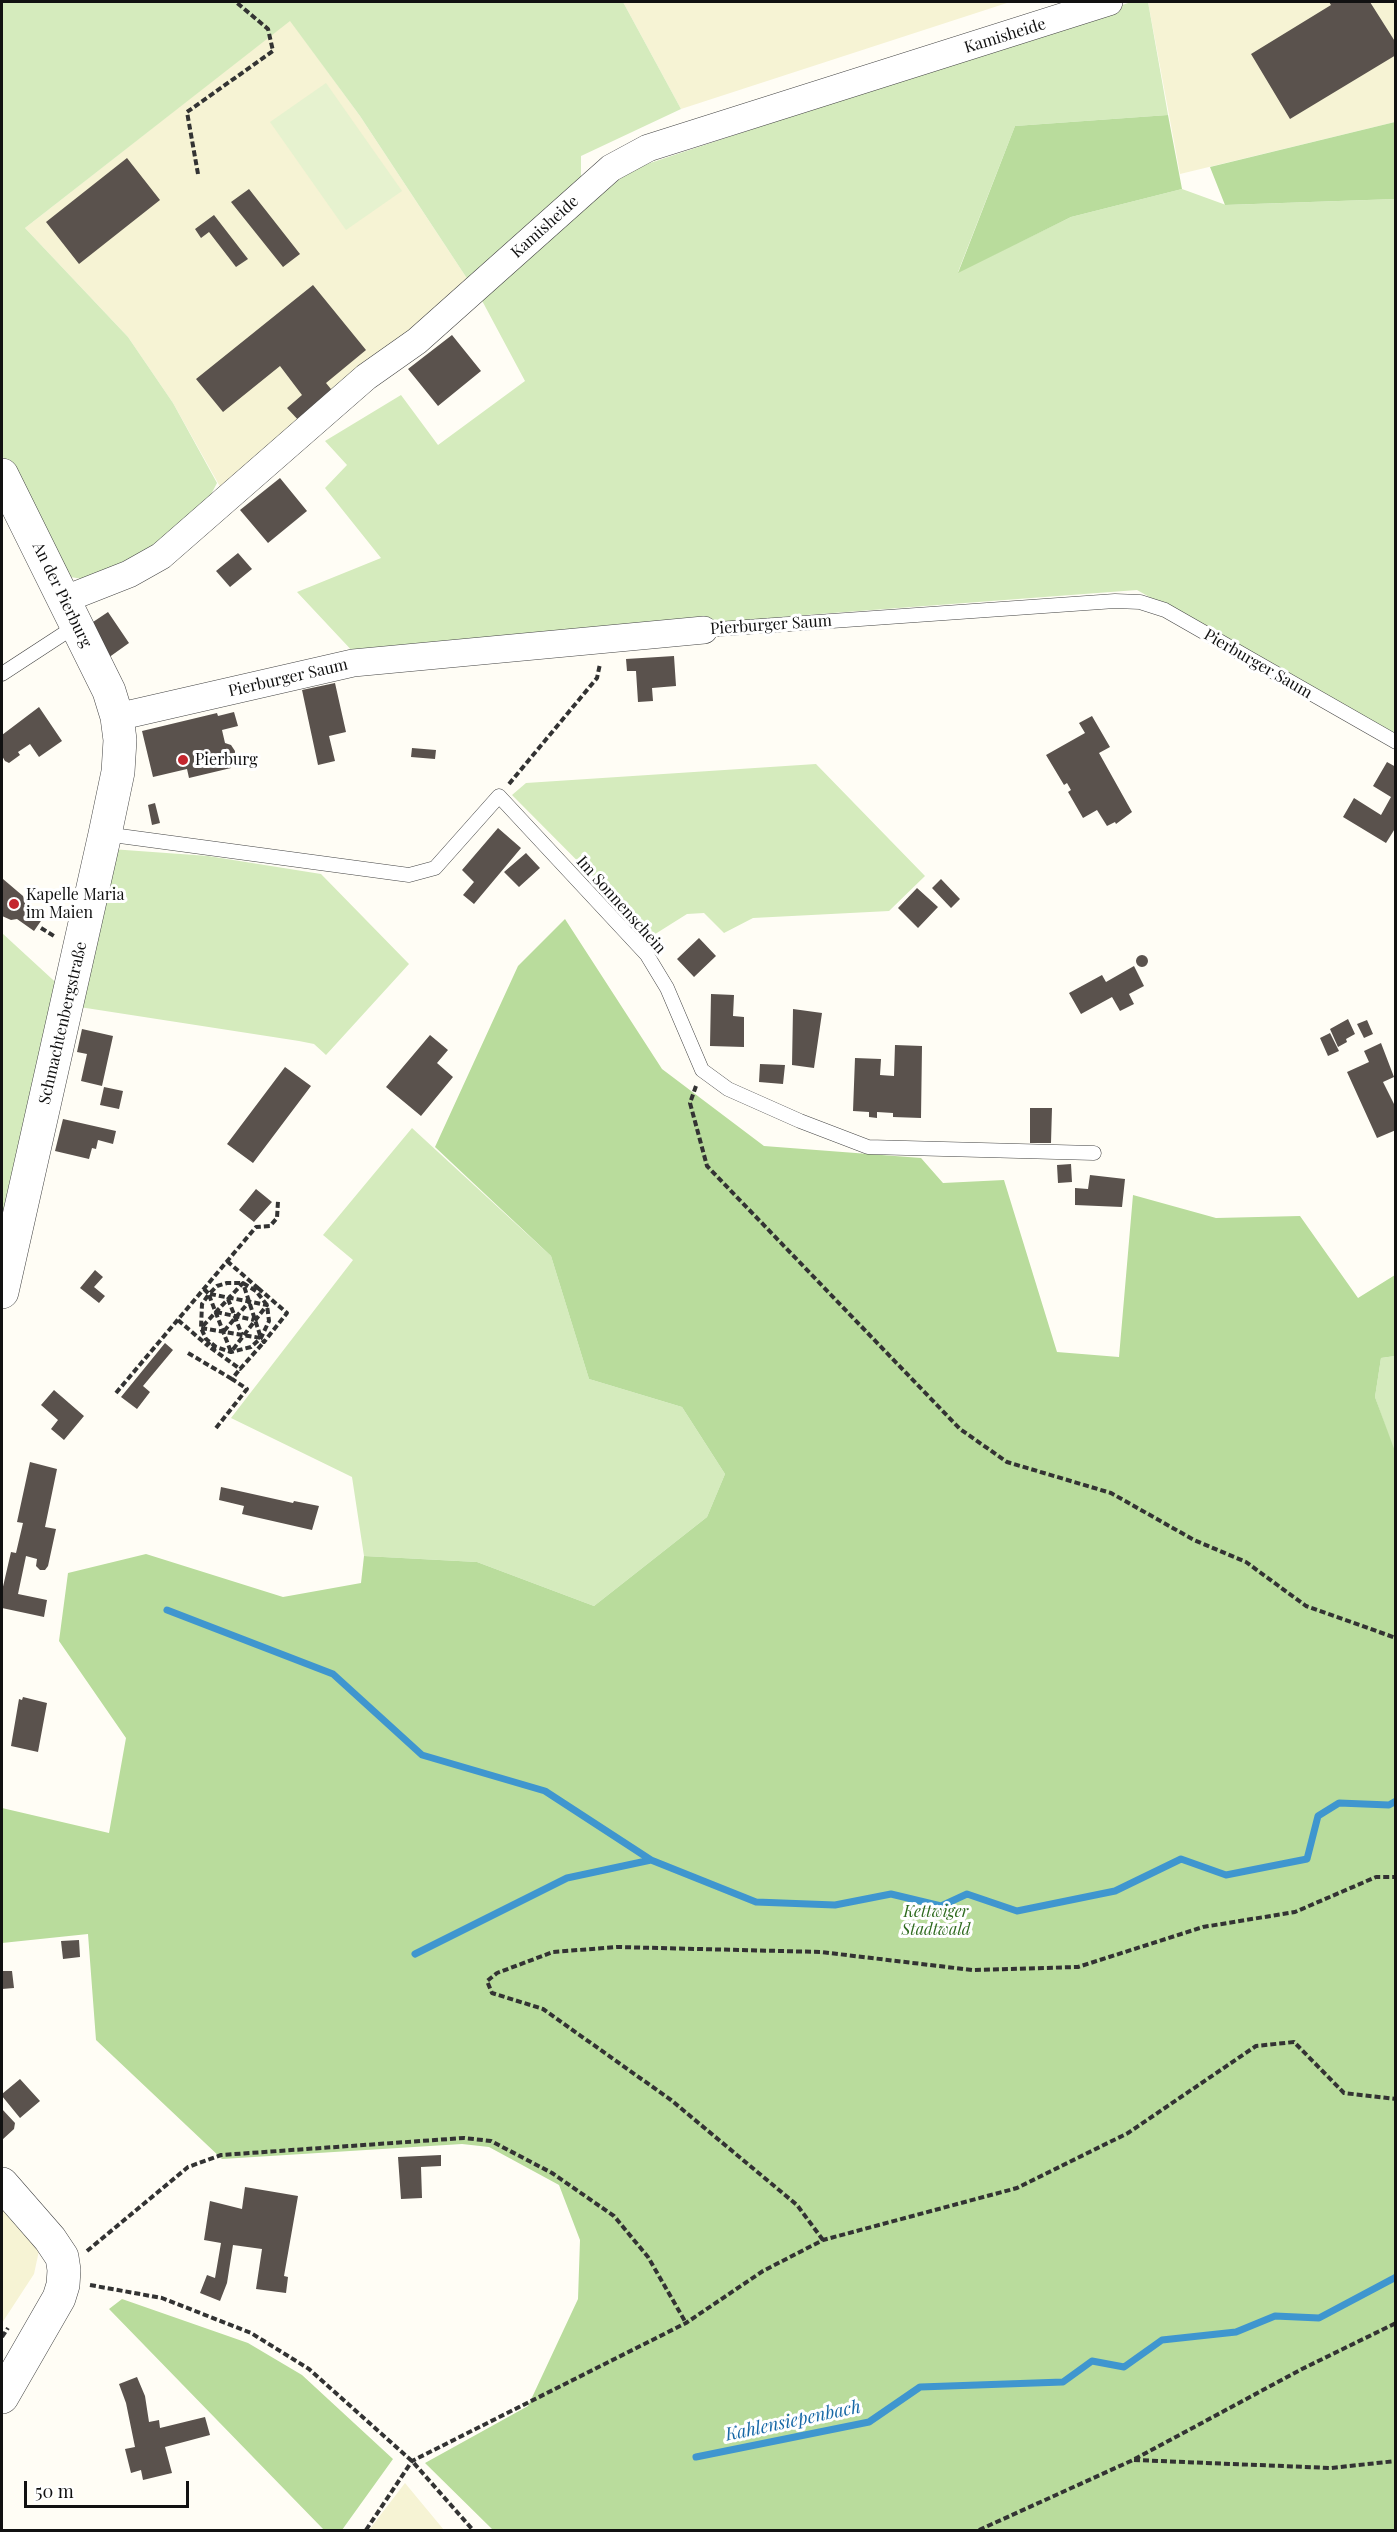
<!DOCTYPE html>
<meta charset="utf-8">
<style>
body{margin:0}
#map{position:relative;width:1397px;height:2532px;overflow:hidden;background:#fffdf5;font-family:"Playfair Display",serif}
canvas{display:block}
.frame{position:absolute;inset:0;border:3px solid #111;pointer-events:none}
.scale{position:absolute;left:24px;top:2481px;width:165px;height:27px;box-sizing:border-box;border:3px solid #111;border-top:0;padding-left:8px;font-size:18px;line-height:21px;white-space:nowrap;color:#111;-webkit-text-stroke:4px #fff;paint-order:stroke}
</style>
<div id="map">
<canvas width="1397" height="2532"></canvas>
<div class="frame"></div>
<div class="scale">50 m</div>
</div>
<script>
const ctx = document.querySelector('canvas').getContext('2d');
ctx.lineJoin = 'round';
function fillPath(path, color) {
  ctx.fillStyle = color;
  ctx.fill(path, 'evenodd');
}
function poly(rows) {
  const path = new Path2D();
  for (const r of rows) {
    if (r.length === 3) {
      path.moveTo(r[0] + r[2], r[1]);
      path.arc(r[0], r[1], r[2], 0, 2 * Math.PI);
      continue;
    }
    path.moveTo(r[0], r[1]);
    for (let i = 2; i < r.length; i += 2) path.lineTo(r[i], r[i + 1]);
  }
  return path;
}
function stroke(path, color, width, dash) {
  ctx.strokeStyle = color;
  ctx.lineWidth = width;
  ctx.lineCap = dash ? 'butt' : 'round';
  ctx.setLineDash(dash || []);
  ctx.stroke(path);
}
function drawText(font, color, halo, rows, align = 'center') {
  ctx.font = font + ' "Playfair Display",serif';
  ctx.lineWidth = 6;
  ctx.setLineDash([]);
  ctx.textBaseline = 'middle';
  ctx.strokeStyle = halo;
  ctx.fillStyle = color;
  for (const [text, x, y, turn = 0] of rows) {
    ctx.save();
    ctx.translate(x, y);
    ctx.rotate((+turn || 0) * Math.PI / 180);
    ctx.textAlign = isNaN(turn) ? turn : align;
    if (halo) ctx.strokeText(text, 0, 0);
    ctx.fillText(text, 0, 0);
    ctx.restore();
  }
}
fillPath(poly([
 [623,2,1010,2,681,109],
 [1148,2,1395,2,1395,122,1180,174],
 [290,20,360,116,470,283,223,492,173,403,128,337,25,228],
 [2,2202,40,2246,34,2274,2,2323],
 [405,2483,444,2530,369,2530]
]), '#f6f3d4');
fillPath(poly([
 [2,2,623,2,681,109,581,156,581,186,470,283,360,116,290,21,25,228,128,337,173,403,217,483,207,502,149,556,83,579,64,576,2,455],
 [1131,2,1148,2,1168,115,1015,126,958,272,1071,217,1182,189,1226,205,1395,199,1395,736,1137,590,806,615,356,655,297,592,381,558,325,488,347,465,325,441,401,395,438,445,525,381,479,295,632,169,946,65],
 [816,764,925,876,889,911,753,918,724,933,704,913,687,914,652,936,512,795,526,783],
 [111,849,208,856,321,874,409,964,326,1055,314,1044,299,1041,73,1006],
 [2,933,64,990,2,1261],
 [412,1128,551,1256,589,1379,682,1407,725,1474,707,1517,594,1606,477,1562,364,1556,352,1477,231,1418,353,1260,323,1235],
 [1395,1356,1395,1454,1375,1397,1381,1358]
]), '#d5ebbd');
fillPath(poly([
 [1168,115,1182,189,1071,217,958,273,1015,126],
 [1395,122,1395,199,1225,205,1210,167],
 [565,919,662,1069,764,1146,921,1158,943,1183,1004,1180,1057,1352,1119,1357,1133,1195,1216,1218,1300,1216,1358,1298,1395,1275,1395,1356,1381,1358,1375,1397,1396,1454,1395,2530,493,2530,425,2463,528,2406,578,2299,580,2240,559,2185,489,2147,462,2144,222,2159,96,2040,88,1934,2,1943,2,1808,109,1833,126,1738,59,1641,68,1573,146,1554,283,1597,361,1583,364,1556,477,1562,594,1606,707,1517,725,1474,682,1407,589,1379,551,1256,435,1147,518,966],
 [122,2299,248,2343,302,2375,393,2459,342,2530,324,2530,109,2309]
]), '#b9dc9c');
fillPath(poly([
 [326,83,402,191,346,230,270,122]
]), '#e6f2cf');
stroke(poly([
 [167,1610,333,1674,422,1755,545,1791,651,1860,756,1902,835,1905,891,1894,941,1906,967,1894,1017,1911,1115,1891,1181,1859,1226,1875,1307,1859,1318,1816,1339,1803,1389,1805,1396,1801],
 [415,1954,567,1878,651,1860],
 [696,2457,869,2422,920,2387,1063,2382,1092,2361,1124,2367,1162,2340,1236,2332,1275,2316,1319,2318,1396,2277]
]), '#3f96cf', 7);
fillPath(poly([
 [1329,2,1370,2,1396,43,1396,55,1290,119,1251,54,1331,5],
 [127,158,160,200,79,264,46,222],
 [249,189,300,254,283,267,231,202],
 [214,215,248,259,236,267,209,232,201,238,195,229],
 [313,285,366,350,326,383,335,394,301,423,287,408,302,395,280,366,223,412,196,379],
 [452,335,481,371,438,406,408,369],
 [280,478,307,511,268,543,240,510],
 [238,553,252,569,230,587,216,571],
 [108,612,129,643,108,658,87,626],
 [674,656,676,686,652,688,653,701,638,702,636,671,627,671,626,659],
 [335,683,346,732,329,736,335,761,318,765,302,690],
 [39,707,62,741,39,757,30,744,18,752,20,755,9,763,5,761,2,756,2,735],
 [234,712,238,726,222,730,225,743,231,745,235,751,234,762,230,763,228,755,231,768,189,778,187,769,153,777,142,731,217,713,218,716],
 [1092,716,1110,747,1099,753,1132,812,1116,824,1115,822,1107,826,1097,810,1083,818,1068,792,1071,790,1067,783,1064,785,1046,755,1085,733,1079,723],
 [412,748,436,750,435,759,411,757],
 [1387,762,1396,767,1396,827,1386,843,1343,817,1354,798,1381,815,1391,797,1373,786],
 [155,803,160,823,152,825,148,805],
 [498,828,521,848,474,904,463,895,474,882,462,870],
 [526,853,540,868,519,887,504,872],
 [3,879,23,896,26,907,43,918,34,931,17,919,11,920,2,916,2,882],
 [941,879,960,899,951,908,932,888],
 [917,888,938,907,918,928,898,908],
 [699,938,716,956,694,977,677,959],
 [1142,961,6],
 [1134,966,1144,986,1129,994,1134,1004,1120,1011,1112,997,1081,1014,1069,993,1102,975,1106,982],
 [711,994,734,995,733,1016,744,1017,744,1047,710,1046],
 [793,1009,822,1013,814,1068,792,1065],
 [1348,1019,1355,1034,1346,1039,1347,1042,1338,1047,1330,1029],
 [1367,1020,1373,1034,1364,1038,1357,1024],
 [82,1029,113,1036,102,1086,81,1081,87,1054,77,1052],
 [1330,1033,1339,1051,1328,1056,1320,1038],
 [430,1035,448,1050,437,1063,453,1077,421,1116,386,1087],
 [1381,1043,1394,1077,1383,1082,1396,1108,1396,1130,1377,1138,1347,1072,1369,1062,1364,1051],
 [895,1045,922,1046,921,1118,893,1117,893,1113,877,1112,877,1118,869,1117,869,1112,853,1111,855,1058,881,1059,880,1075,894,1076],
 [760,1064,785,1065,783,1084,759,1082],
 [285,1067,311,1086,253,1163,227,1144],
 [104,1087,123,1091,119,1109,100,1105],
 [1030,1108,1052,1108,1051,1143,1030,1143],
 [63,1119,116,1131,113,1144,98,1140,96,1149,92,1148,89,1159,55,1151],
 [1071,1164,1072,1182,1058,1183,1057,1165],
 [1090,1175,1125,1179,1122,1207,1075,1205,1075,1188,1088,1189],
 [256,1189,272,1202,254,1222,239,1210],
 [95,1270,103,1277,94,1287,105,1296,99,1303,80,1288],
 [165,1343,173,1350,143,1386,150,1392,137,1409,121,1397],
 [54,1390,84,1416,64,1440,51,1429,58,1420,41,1405],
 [30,1462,57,1469,45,1527,56,1529,48,1566,45,1570,40,1570,36,1566,37,1559,26,1556,18,1594,47,1600,44,1617,2,1608,2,1591,11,1552,16,1553,23,1523,17,1522],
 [221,1487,293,1503,294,1501,319,1506,312,1530,242,1514,244,1506,219,1500],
 [23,1697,47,1703,38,1752,11,1746,19,1699,22,1700],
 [79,1940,80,1957,63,1959,61,1941],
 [2,1971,12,1971,14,1988,2,1989],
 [20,2079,40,2101,20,2118,2,2096,2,2094],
 [2,2109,15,2123,14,2129,2,2140],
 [441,2155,441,2166,421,2167,422,2198,401,2199,398,2157],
 [245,2187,298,2196,284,2276,288,2277,286,2293,256,2289,262,2249,233,2245,227,2283,220,2301,200,2293,207,2275,215,2278,221,2243,204,2240,210,2201,242,2209],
 [137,2377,145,2396,149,2422,159,2420,160,2428,205,2417,210,2435,165,2447,172,2473,143,2480,141,2470,131,2473,125,2449,135,2447,126,2403,119,2384]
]), '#5a524d');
const service = poly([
 [704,630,1115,601,1140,602,1165,610,1396,742],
 [2,674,77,625],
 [105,834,409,875,435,868,499,796,647,955,667,988,702,1070,728,1089,800,1121,868,1147,1094,1153]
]);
const minor = poly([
 [63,600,129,574,161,556,366,377,417,341,611,168,648,148,1109,2],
 [117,717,353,663,704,630]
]);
const tertiary = poly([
 [2,475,109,691,117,717,120,740,118,772,105,834,2,1292],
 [2,2184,50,2239,62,2257,64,2270,63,2285,59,2298,2,2397]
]);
stroke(service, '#444', 15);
stroke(minor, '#444', 28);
stroke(tertiary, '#444', 34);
stroke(poly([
 [198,174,187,112,273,51,268,29,236,2],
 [509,784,597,678,600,664],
 [41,928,54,936],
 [696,1086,690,1103,707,1166,960,1429,1007,1462,1111,1493,1194,1540,1246,1562,1306,1606,1396,1638],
 [227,1261,258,1288],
 [258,1288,287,1313,264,1342,261,1338,201,1328,243,1283,261,1338],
 [204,1289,209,1294,217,1286,227,1283,243,1283,256,1291,267,1305,269,1321,261,1338,251,1347,231,1352,216,1347,206,1339,201,1328,202,1304,209,1294],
 [210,1294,267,1305,231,1352],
 [209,1295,231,1352],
 [228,1299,242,1335],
 [216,1312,254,1320],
 [178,1320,207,1345],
 [224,1331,249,1302],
 [210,1342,207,1345,240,1369,264,1342],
 [188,1353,232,1379],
 [116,1393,256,1227,270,1226,277,1218,278,1201],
 [216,1428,247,1389,232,1379,240,1369],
 [823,2240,797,2205,671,2100,543,2009,492,1993,487,1981,497,1973,553,1952,617,1947,821,1952,972,1970,1078,1967,1203,1927,1295,1912,1376,1877,1396,1877],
 [87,2251,188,2167,221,2155,464,2138,491,2141,552,2173,614,2216,648,2257,686,2323],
 [90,2285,162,2298,251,2333,309,2369,412,2461,473,2530],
 [2,2337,8,2328],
 [1134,2460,1331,2468,1396,2461],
 [366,2530,412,2461,686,2323,763,2271,823,2240,1017,2188,1128,2133,1256,2046,1294,2042,1344,2093,1396,2099],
 [979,2530,1133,2460,1302,2369,1396,2323]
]), '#333', 4, [6, 3]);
stroke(service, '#fff', 14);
stroke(minor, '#fff', 27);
stroke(tertiary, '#fff', 33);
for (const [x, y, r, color] of [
 [183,760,6,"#c4262e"],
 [14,904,6,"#c4262e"]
]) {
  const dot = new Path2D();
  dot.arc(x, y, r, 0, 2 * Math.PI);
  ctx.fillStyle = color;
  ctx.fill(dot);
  stroke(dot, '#fff', 2);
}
drawText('16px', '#111', '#fff', [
 ["Kamisheide",1005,36,-17],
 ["Kamisheide",545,227,-42],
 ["An der Pierburg",62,595,64],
 ["Pierburger Saum",771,625,-4],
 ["Pierburger Saum",1258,664,30],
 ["Pierburger Saum",288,678,-13],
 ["Im Sonnenschein",621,905,48],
 ["Schmachtenbergstraße",63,1023,-77]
]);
drawText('16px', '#111', '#fff', [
 ["Pierburg",195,760],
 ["Kapelle Maria",26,895],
 ["im Maien",26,913]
], 'left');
drawText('italic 16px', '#2f6b1f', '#fff', [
 ["Kettwiger",936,1912],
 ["Stadtwald",936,1930]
]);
drawText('italic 18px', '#1768a6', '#fff', [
 ["Kahlensiepenbach",793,2421,-12]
]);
</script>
